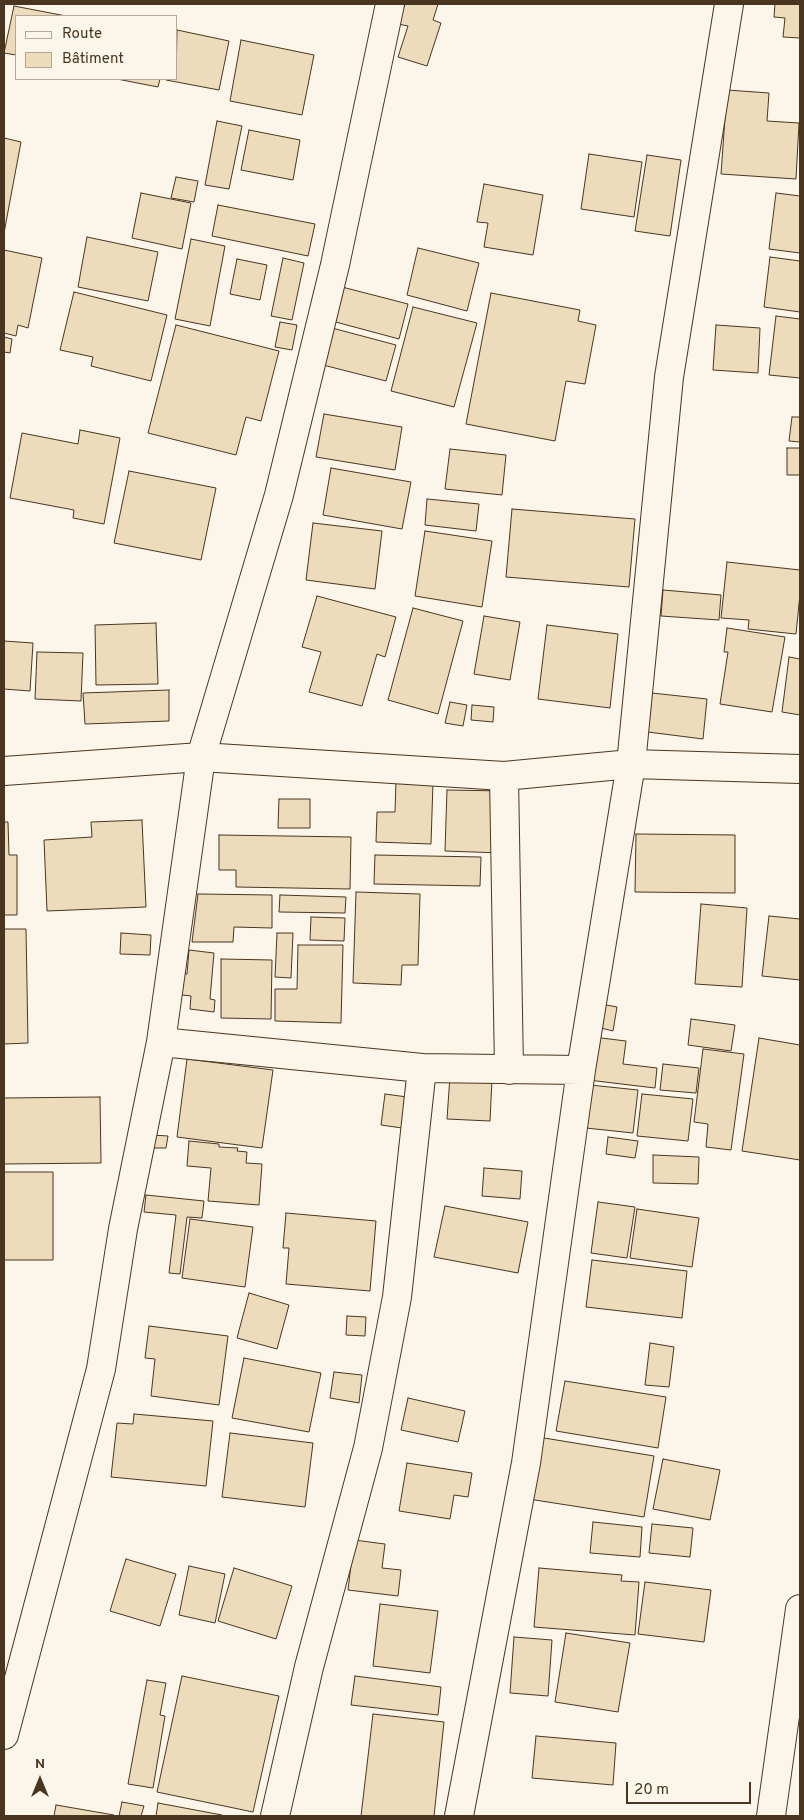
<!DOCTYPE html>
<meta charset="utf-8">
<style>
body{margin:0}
#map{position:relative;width:804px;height:1820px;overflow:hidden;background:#fbf6e9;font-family:Overpass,sans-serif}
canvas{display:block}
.frame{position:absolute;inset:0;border:5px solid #4a3520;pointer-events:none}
.legend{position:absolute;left:15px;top:15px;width:162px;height:65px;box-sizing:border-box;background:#fbf6e9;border:1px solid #b4a999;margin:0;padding:6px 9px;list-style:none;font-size:15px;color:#4a3520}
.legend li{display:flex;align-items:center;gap:10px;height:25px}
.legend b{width:25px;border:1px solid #b4a999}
.north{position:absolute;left:15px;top:1755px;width:50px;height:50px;-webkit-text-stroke:4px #fbf6e9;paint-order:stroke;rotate:0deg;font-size:14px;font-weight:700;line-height:20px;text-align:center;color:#4a3520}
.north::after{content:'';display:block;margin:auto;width:18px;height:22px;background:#4a3520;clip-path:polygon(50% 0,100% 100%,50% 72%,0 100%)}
.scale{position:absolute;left:626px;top:1782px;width:125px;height:22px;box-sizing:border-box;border:2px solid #4a3520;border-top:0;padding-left:6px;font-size:15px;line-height:18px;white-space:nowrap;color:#4a3520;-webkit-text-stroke:4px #fbf6e9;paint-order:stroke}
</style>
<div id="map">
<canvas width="804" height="1820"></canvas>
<div class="frame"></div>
<ul class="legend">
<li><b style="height:6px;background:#fbf6e9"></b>Route</li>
<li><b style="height:14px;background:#ecdcbc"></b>Bâtiment</li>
</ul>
<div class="north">N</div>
<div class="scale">20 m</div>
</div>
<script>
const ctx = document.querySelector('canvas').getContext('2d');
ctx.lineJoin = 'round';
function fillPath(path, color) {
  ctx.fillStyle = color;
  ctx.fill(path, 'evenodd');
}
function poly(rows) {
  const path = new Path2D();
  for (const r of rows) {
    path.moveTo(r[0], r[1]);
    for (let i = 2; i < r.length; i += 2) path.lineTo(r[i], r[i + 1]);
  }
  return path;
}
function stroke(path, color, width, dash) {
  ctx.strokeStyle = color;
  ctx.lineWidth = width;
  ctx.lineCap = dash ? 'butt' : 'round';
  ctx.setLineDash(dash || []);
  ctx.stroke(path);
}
const building = poly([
 [405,4,438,4,433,20,441,23,427,66,398,57,408,26,398,24,405,4],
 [775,4,800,4,800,38,783,37,785,18,774,17,775,4],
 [14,6,66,16,16,16,16,55,4,53,14,6],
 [177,30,229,41,219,90,166,80,167,79,176,79,177,30],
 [241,40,314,55,302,115,230,101,241,40],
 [117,79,160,79,158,87,117,79],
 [727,90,769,93,767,121,799,123,796,179,721,174,727,90],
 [217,121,242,126,229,189,205,185,217,121],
 [249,130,300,140,293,180,241,170,249,130],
 [4,138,21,142,4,233,4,138],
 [589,154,642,162,634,217,581,209,589,154],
 [647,155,681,160,670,236,635,231,647,155],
 [176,177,198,181,194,202,171,198,176,177],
 [484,184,543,195,533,255,484,247,488,223,477,222,484,184],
 [141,193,191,203,182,249,132,238,141,193],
 [776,193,800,196,800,253,769,249,776,193],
 [218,205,315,224,308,256,212,236,218,205],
 [87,237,158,252,148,301,78,287,87,237],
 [191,239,225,246,210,326,175,319,191,239],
 [418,248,479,263,467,311,407,295,418,248],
 [4,250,42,258,28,328,18,325,16,336,4,333,4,250],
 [770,257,800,261,800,312,764,307,770,257],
 [283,258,304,263,292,320,271,316,283,258],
 [237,259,267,265,260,300,230,294,237,259],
 [342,287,408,304,399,339,332,321,342,287],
 [74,292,167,315,151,381,91,366,93,357,60,350,74,292],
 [491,293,580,310,578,321,596,325,585,384,566,381,555,441,466,424,491,293],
 [413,307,477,323,454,407,391,391,413,307],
 [776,316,800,319,800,378,769,375,776,316],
 [280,322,297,325,292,350,275,347,280,322],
 [176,325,279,351,261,421,246,417,236,455,148,433,176,325],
 [716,325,760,328,758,373,713,370,716,325],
 [332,328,396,345,386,381,323,365,332,328],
 [4,337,12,339,10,353,4,352,4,337],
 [324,414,402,427,395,470,316,457,324,414],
 [792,417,800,417,800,442,789,441,792,417],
 [80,430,120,438,104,524,73,518,74,510,10,498,22,433,78,444,80,430],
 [787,448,800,448,800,475,787,475,787,448],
 [450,449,506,455,502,495,445,489,450,449],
 [331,468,411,482,402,529,323,515,331,468],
 [129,471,216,488,201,560,114,543,129,471],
 [427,499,479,504,476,531,425,525,427,499],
 [512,509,635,519,629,587,506,577,512,509],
 [313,523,382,531,375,589,306,580,313,523],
 [425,531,492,541,482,607,415,596,425,531],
 [727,562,800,570,800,594,796,634,748,629,749,620,721,618,727,562],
 [663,590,721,595,719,620,661,616,663,590],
 [317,596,396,617,385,657,377,654,362,706,309,692,321,652,302,647,317,596],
 [413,608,463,621,438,714,388,700,413,608],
 [484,616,520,622,510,680,474,674,484,616],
 [156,623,158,684,96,685,95,625,156,623],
 [547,625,618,634,610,708,538,699,547,625],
 [727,628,785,637,772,712,720,704,728,652,724,652,727,628],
 [4,641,33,643,30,691,4,689,4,641],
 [37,652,83,653,81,701,35,699,37,652],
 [789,657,800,659,800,715,782,712,789,657],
 [169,690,169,721,85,724,83,693,169,690],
 [652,693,707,699,703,739,648,732,652,693],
 [450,702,467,705,463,726,445,723,450,702],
 [472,705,494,707,493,722,471,720,472,705],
 [396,781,433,782,431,844,376,842,377,812,395,812,396,781],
 [447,790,504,791,502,853,445,851,447,790],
 [279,799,310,799,310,828,278,828,279,799],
 [142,820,146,907,47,911,44,840,92,837,91,822,142,820],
 [4,822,8,822,9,855,17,855,17,915,4,915,4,822],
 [636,834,735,835,735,893,635,892,636,834],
 [219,835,351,837,350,889,236,887,236,870,219,870,219,835],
 [375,855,481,857,480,886,374,884,375,855],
 [356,892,420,894,418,965,402,965,401,985,353,983,356,892],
 [198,894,272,895,272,928,234,927,233,942,192,942,198,894],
 [280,895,346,897,345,913,279,912,280,895],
 [701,904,747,908,742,987,695,984,701,904],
 [769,916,800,919,800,980,762,976,769,916],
 [311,917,345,918,344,941,310,940,311,917],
 [4,929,26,929,28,1043,4,1044,4,929],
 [121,933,151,935,150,955,120,954,121,933],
 [277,933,293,933,291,978,275,977,277,933],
 [298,945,343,945,341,1023,275,1021,275,989,297,989,298,945],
 [189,950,214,953,210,999,215,1000,214,1012,190,1009,191,996,173,994,176,973,187,974,189,950],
 [221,959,272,960,271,1019,221,1018,221,959],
 [601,1004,617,1007,613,1031,597,1027,601,1004],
 [691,1019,735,1025,731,1051,688,1045,691,1019],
 [593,1037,626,1041,623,1064,657,1068,655,1088,588,1080,593,1037],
 [759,1038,800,1045,800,1160,742,1151,759,1038],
 [703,1049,744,1054,731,1150,706,1147,708,1124,694,1122,703,1049],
 [187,1059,273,1070,262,1148,177,1137,187,1059],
 [663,1064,699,1068,696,1093,660,1090,663,1064],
 [450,1076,492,1079,490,1121,447,1119,450,1076],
 [590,1085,638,1090,633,1133,586,1128,590,1085],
 [385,1094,407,1097,402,1128,381,1125,385,1094],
 [642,1094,693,1099,688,1141,637,1136,642,1094],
 [100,1097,101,1163,4,1164,4,1098,100,1097],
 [152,1135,168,1136,166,1148,151,1148,152,1135],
 [608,1137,638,1141,635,1158,606,1154,608,1137],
 [189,1141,219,1144,219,1147,238,1148,237,1151,247,1152,246,1163,262,1164,259,1205,208,1201,211,1168,187,1166,189,1141],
 [653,1155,699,1157,698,1184,653,1183,653,1155],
 [484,1168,522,1171,520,1199,482,1196,484,1168],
 [4,1172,53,1172,53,1260,4,1260,4,1172],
 [146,1195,204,1201,202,1218,187,1217,180,1274,169,1273,176,1215,144,1212,146,1195],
 [598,1202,635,1207,627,1258,591,1253,598,1202],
 [445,1206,528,1222,518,1273,434,1257,445,1206],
 [637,1209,699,1218,692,1267,630,1258,637,1209],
 [286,1213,376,1221,370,1291,286,1284,289,1248,283,1248,286,1213],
 [190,1219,253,1227,245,1287,182,1278,190,1219],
 [592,1260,687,1271,682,1318,586,1307,592,1260],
 [249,1293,289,1305,277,1349,237,1338,249,1293],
 [347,1316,366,1317,365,1336,346,1335,347,1316],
 [149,1326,228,1336,219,1405,151,1396,155,1359,145,1358,149,1326],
 [650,1343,674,1347,669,1387,645,1385,650,1343],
 [244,1358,321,1373,309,1432,232,1418,244,1358],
 [334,1372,362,1375,359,1403,330,1398,334,1372],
 [565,1381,666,1397,658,1448,556,1431,565,1381],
 [408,1398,465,1411,458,1442,401,1430,408,1398],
 [134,1414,213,1421,206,1486,111,1477,117,1423,133,1424,134,1414],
 [230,1433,313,1443,305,1507,222,1497,230,1433],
 [532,1436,654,1456,644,1517,522,1498,532,1436],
 [663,1459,720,1470,710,1520,653,1509,663,1459],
 [407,1463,472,1473,468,1497,454,1495,450,1519,399,1511,407,1463],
 [593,1522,642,1527,640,1557,590,1553,593,1522],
 [652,1524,693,1528,690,1557,649,1553,652,1524],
 [354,1540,385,1544,382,1568,401,1570,398,1596,348,1590,354,1540],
 [126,1559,176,1574,160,1626,110,1611,126,1559],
 [189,1566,225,1574,215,1623,179,1615,189,1566],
 [234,1568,292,1586,276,1639,218,1621,234,1568],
 [539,1568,622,1575,621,1581,639,1582,635,1635,534,1627,539,1568],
 [645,1582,711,1590,704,1642,638,1634,645,1582],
 [380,1604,438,1611,430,1673,373,1666,380,1604],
 [566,1633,630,1643,618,1712,555,1702,566,1633],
 [514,1637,552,1640,548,1696,510,1693,514,1637],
 [182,1676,279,1696,253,1812,157,1792,182,1676],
 [355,1676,441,1687,438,1715,351,1705,355,1676],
 [147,1680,166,1683,160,1715,165,1716,153,1788,128,1784,147,1680],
 [373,1714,444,1722,434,1816,361,1816,373,1714],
 [536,1736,616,1743,613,1785,532,1778,536,1736],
 [122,1802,144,1806,141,1816,119,1816,122,1802],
 [158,1803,222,1815,222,1816,156,1816,158,1803],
 [56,1805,114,1815,114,1816,54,1816,56,1805]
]);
fillPath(building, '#ecdcbc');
stroke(building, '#4a3520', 1);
const minor = poly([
 [4,771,201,757,504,776,631,764,800,769],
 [504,776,509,1070],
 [161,1042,422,1068,581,1070],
 [4,1735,101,1369,123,1229,161,1042,201,757,279,495,335,265,390,4],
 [275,1816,309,1667,368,1448,397,1297,422,1068],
 [459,1816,526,1463,581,1070,631,764,669,377,729,4],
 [771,1816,800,1609]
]);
stroke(minor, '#4a3520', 30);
stroke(minor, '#fbf6e9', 28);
</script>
